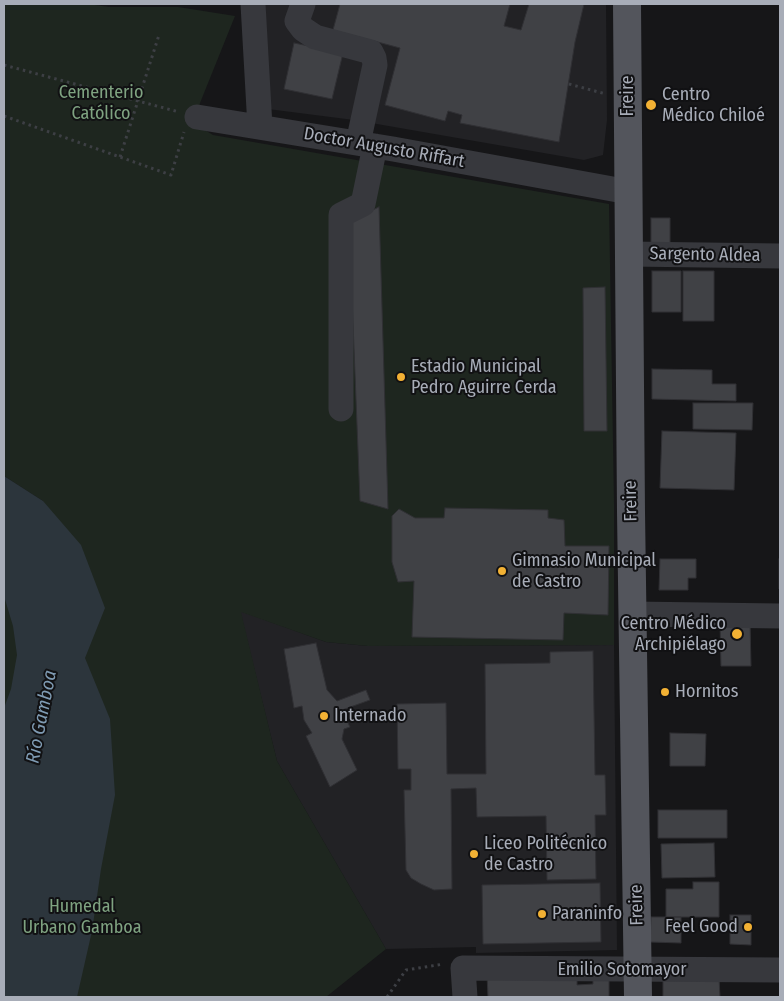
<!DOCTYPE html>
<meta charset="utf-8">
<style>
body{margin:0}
#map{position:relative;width:784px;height:1001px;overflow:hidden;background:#161618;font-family:"Fira Sans Condensed",sans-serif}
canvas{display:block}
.frame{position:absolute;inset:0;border:5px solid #a8adb8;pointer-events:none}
</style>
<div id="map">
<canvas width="784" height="1001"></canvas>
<div class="frame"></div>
</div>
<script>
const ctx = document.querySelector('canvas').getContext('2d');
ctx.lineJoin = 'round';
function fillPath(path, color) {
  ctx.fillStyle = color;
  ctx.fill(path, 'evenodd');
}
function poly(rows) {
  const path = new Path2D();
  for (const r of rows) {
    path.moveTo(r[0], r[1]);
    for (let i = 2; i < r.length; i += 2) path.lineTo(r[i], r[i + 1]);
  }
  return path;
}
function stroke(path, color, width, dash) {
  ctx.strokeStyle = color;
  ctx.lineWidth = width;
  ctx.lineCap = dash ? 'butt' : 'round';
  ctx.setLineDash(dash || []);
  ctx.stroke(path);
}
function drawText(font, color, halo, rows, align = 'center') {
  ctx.font = font + ' "Fira Sans Condensed",sans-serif';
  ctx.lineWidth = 4;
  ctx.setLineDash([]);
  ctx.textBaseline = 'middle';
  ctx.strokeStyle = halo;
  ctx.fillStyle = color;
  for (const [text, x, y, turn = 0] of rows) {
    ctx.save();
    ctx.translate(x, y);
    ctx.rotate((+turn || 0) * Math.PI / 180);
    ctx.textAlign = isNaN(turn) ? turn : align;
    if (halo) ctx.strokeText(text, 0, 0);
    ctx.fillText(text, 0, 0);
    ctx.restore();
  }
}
fillPath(poly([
 [263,4,606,4,607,120,603,155,584,160,354,120,268,109],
 [240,611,326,642,368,646,614,645,617,950,476,953,476,947,386,949,277,761]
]), '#222225');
fillPath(poly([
 [4,4,88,4,109,7,178,7,235,16,200,103,195,124,213,135,609,204,614,504,614,645,368,646,326,642,241,612,277,761,386,949,326,997,4,997,4,490,43,501,4,476]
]), '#1e261f');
fillPath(poly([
 [4,476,43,501,81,545,105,608,85,658,110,719,115,795,101,869,92,931,77,997,4,997,4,708,11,689,17,655,13,626,4,596]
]), '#2c353c');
const building = poly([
 [340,4,510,4,504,26,521,30,529,4,584,4,575,42,559,142,460,123,462,115,448,111,445,121,385,105,400,48,333,30,340,4],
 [294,43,343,53,332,99,284,89,294,43],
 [379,207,388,509,360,501,349,221,379,207],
 [651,218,670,218,670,243,651,243,651,218],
 [652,271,681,271,681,312,652,312,652,271],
 [683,271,714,271,714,321,683,321,683,271],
 [605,287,607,431,584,431,583,288,605,287],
 [652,369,712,370,712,384,736,384,736,401,652,399,652,369],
 [693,403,753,403,752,430,693,429,693,403],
 [662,431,736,433,734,490,660,488,662,431],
 [445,508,548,510,548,518,564,520,565,546,609,546,608,615,564,613,563,640,412,637,414,581,398,582,392,562,392,516,399,509,415,518,444,518,445,508],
 [660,559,696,559,696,578,688,578,688,590,659,590,660,559],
 [779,559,780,559,780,589,779,589,779,559],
 [720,622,750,622,751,666,721,666,720,622],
 [316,643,327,690,337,701,366,690,370,700,342,710,350,727,344,729,342,739,357,770,330,787,306,736,312,733,304,720,302,706,294,708,284,649,316,643],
 [593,651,595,775,605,775,606,815,595,815,596,879,547,880,546,816,477,817,476,788,451,789,452,889,434,890,421,884,411,878,406,870,404,790,411,790,411,769,398,769,397,704,446,703,447,774,486,774,485,664,550,663,550,652,593,651],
 [670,733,706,734,705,766,670,766,670,733],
 [658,810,727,810,727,838,658,838,658,810],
 [714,843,715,877,662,878,661,844,714,843],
 [693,882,719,882,719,917,666,917,666,889,693,889,693,882],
 [600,883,601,942,483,944,482,885,600,883],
 [730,915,751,915,751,945,730,944,730,915],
 [651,917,681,917,681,943,650,942,651,917],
 [577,972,577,985,593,984,593,973,609,973,609,997,488,997,487,974,577,972],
 [719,978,720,997,663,997,663,979,719,978]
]);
fillPath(building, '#404145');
stroke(building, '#303034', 1);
stroke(poly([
 [4,65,179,112],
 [569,84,606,94],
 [4,116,171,175,184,132],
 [120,157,159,35],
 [387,997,406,970,444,964]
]), '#3d3f44', 3, [2.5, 4]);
stroke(poly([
 [253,4,260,127],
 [303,4,297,21,303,29,315,37,371,52,374,58,375,65,358,143],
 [197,117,393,149,629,192],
 [629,254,780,256],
 [341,409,341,215,363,204,375,146],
 [632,614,780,616],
 [465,997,463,968,780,970]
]), '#37383d', 25);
stroke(poly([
 [627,4,631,512,638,997]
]), '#53555c', 28);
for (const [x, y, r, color] of [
 [651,105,6,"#f2b134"],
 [401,377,5,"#f2b134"],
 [502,571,5,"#f2b134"],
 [737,634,6,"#f2b134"],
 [665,692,5,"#f2b134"],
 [324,716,5,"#f2b134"],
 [474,854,5,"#f2b134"],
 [542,914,5,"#f2b134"],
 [748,927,5,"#f2b134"]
]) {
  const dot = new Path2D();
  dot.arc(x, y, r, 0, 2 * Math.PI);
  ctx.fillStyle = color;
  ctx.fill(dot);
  stroke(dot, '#111113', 2);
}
drawText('18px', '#7fa381', '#111113', [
 ["Cementerio",101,93],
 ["Católico",101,114],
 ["Humedal",82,907],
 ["Urbano Gamboa",82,928]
]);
drawText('18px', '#a8adb8', '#111113', [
 ["Centro",662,95],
 ["Médico Chiloé",662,116],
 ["Estadio Municipal",411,367],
 ["Pedro Aguirre Cerda",411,388],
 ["Gimnasio Municipal",512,561],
 ["de Castro",512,582],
 ["Centro Médico",726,624,"right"],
 ["Archipiélago",726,645,"right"],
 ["Hornitos",675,692],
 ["Internado",334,716],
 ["Liceo Politécnico",484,844],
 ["de Castro",484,865],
 ["Paraninfo",552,914],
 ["Feel Good",738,927,"right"]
], 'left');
drawText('18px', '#a8adb8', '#111113', [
 ["Freire",628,96,-90],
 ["Doctor Augusto Riffart",384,148,10],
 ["Sargento Aldea",705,255,1],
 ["Freire",631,501,-91],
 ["Freire",637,905,-91],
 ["Emilio Sotomayor",622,970]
]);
drawText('italic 19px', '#7f9bb3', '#111113', [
 ["Río Gamboa",42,717,-79]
]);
</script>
